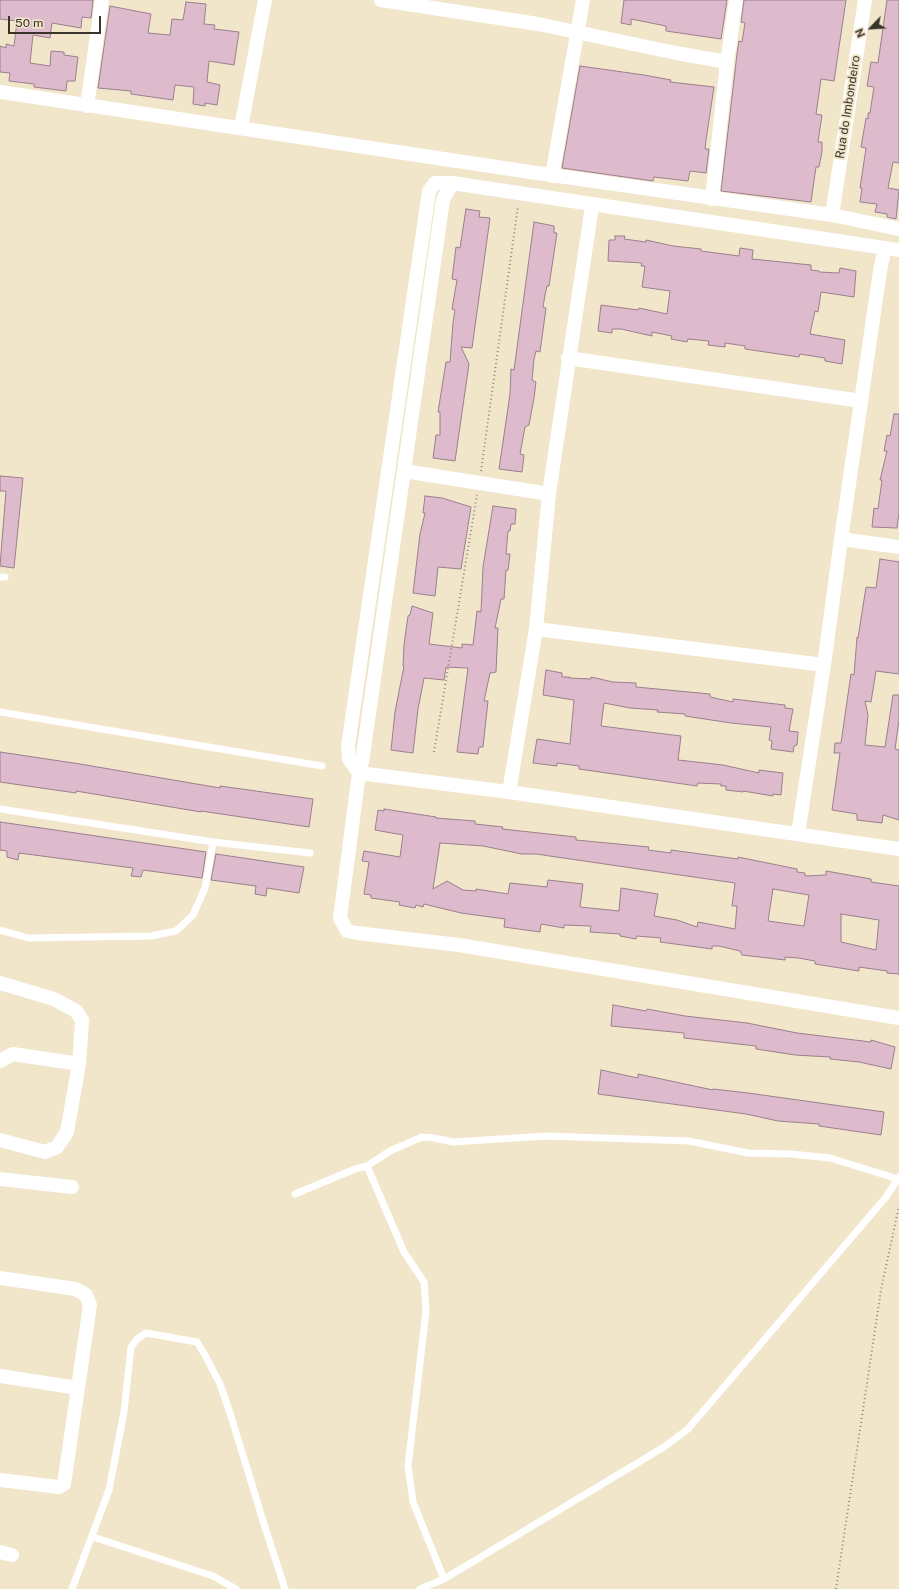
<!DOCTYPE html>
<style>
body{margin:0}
#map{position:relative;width:899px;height:1589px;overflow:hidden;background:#f1e5ca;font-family:"Public Sans",sans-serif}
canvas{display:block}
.north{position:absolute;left:851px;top:8px;width:40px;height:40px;-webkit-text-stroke:3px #f1e5ca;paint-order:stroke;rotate:245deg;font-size:11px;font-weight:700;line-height:16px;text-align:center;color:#39342a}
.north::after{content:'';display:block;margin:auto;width:14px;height:18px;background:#39342a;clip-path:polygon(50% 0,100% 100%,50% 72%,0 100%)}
.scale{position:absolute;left:8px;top:16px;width:93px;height:18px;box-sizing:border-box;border:2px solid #39342a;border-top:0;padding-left:5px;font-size:12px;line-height:14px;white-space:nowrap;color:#39342a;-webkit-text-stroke:3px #f1e5ca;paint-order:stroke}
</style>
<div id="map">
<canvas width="899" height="1589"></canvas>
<div class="north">N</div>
<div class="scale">50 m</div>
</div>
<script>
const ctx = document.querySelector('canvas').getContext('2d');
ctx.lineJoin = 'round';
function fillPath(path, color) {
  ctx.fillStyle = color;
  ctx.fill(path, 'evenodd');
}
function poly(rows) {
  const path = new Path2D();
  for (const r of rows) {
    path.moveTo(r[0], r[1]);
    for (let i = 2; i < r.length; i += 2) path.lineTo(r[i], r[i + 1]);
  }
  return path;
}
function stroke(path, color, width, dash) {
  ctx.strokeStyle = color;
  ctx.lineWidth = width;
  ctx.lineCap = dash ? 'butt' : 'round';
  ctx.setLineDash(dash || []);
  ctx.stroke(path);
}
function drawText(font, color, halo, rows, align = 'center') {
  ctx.font = font + ' "Public Sans",sans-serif';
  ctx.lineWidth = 4;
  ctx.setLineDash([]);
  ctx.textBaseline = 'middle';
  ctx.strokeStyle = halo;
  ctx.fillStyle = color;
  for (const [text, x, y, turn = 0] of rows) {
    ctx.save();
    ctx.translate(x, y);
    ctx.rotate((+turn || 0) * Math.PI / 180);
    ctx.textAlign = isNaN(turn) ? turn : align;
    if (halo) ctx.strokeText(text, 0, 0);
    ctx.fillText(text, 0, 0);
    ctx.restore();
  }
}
const building = poly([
 [0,0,93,0,91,18,82,17,81,28,52,23,50,38,33,35,30,63,50,66,51,51,64,52,64,55,78,57,75,81,67,81,66,91,34,87,34,84,9,81,10,73,0,72,0,46,6,48,6,44,14,46,17,21,0,19,0,0],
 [624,0,727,0,721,39,666,31,666,26,631,19,631,25,621,23,624,0],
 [744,0,846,0,834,81,821,79,816,114,822,115,818,142,822,142,822,152,819,167,816,167,811,202,721,191,737,54,739,41,742,42,745,23,741,22,744,0],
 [887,0,899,0,899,163,893,162,888,188,899,190,896,219,887,217,887,214,875,212,877,204,860,202,862,188,860,188,866,148,861,147,866,118,868,119,868,113,870,113,874,87,867,86,871,62,878,63,887,0],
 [186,2,206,4,204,24,215,25,214,29,239,32,234,65,209,61,207,82,220,85,217,105,205,103,205,106,193,104,194,87,175,85,173,100,131,94,131,91,98,88,110,6,151,14,148,33,170,35,172,19,183,20,186,2],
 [580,66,644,75,671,80,670,82,714,87,706,140,705,149,709,149,706,173,690,171,688,181,654,177,653,181,562,168,580,66],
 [466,209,480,211,479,217,490,218,472,348,461,347,469,364,455,461,433,458,436,435,440,435,440,412,438,412,446,362,450,362,453,323,455,310,452,309,457,280,452,279,456,247,460,248,466,209],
 [534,222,554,226,554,233,557,233,549,286,547,286,545,295,543,307,546,308,540,352,536,351,534,359,532,380,536,382,534,398,529,425,525,427,520,454,524,455,522,472,499,469,510,394,511,369,514,370,534,222],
 [615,236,625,236,624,239,646,242,646,240,673,246,701,249,701,251,739,256,740,248,753,250,752,259,811,265,811,270,819,271,819,272,839,273,840,268,856,271,854,297,821,292,818,312,815,311,810,334,845,340,842,364,825,361,825,358,800,354,799,357,745,349,745,346,725,343,725,347,708,345,709,341,688,339,687,342,671,339,672,336,652,332,652,336,621,329,612,329,612,333,598,331,601,305,638,310,639,308,667,314,670,291,642,287,645,266,641,266,642,263,608,261,609,240,615,240,615,236],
 [894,414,899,414,899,512,897,528,872,527,874,508,878,509,882,480,880,480,887,451,884,451,887,435,890,436,894,414],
 [0,476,23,478,14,568,0,566,6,491,0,491,0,476],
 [425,496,442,498,471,507,461,569,438,567,435,596,413,593,420,534,425,513,423,513,425,496],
 [493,506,516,509,515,524,511,524,510,531,508,531,506,554,510,554,508,570,506,570,504,599,501,599,495,628,498,628,496,672,490,673,484,701,488,701,483,747,479,747,478,754,457,752,468,668,446,667,444,680,424,678,418,709,413,753,391,750,395,712,404,666,403,666,404,645,408,616,410,615,412,606,433,613,429,644,462,648,462,644,473,645,477,611,481,612,483,567,493,506],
 [880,559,899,562,899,674,876,671,871,702,865,701,868,715,865,745,885,747,893,695,899,695,899,720,895,749,899,750,899,820,883,815,882,823,857,820,857,814,832,810,840,753,834,753,835,743,841,743,851,674,854,675,857,637,858,638,866,587,876,588,880,559],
 [546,670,562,673,562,677,570,677,569,678,591,679,591,677,613,682,636,683,636,687,710,694,710,697,733,702,733,699,785,705,785,708,793,709,789,731,798,732,797,745,794,746,793,752,771,749,772,741,769,740,771,727,731,723,685,716,685,714,657,712,658,710,630,708,604,703,601,726,681,736,678,760,723,765,759,773,759,770,783,773,781,795,773,794,773,796,743,791,743,792,726,790,726,786,721,786,721,784,698,783,697,786,579,769,579,766,557,763,557,766,533,763,537,739,570,744,574,700,543,695,546,670],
 [0,752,80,764,220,788,220,786,313,799,309,827,201,811,201,812,76,791,76,793,0,782,0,752],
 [384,809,436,817,436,818,475,821,475,824,503,827,502,829,576,837,576,840,649,847,648,850,671,853,671,850,738,859,738,857,797,869,797,872,805,873,805,876,826,875,826,871,871,879,871,882,899,886,899,974,887,973,887,971,859,967,859,971,815,964,815,961,798,958,785,957,785,960,742,955,740,951,719,946,712,946,712,949,660,942,661,938,637,936,636,939,620,936,620,934,590,932,591,926,564,925,564,928,541,924,540,932,504,927,505,919,461,913,424,904,423,907,416,905,415,908,399,905,400,902,371,898,371,895,364,894,369,862,362,861,364,851,400,857,403,835,375,830,378,810,384,811,384,809],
 [440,843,483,846,522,854,536,854,735,883,732,906,737,906,735,929,698,922,697,927,677,920,654,916,658,894,621,888,619,911,580,907,583,884,548,880,547,887,510,883,508,894,476,889,476,891,463,890,447,881,433,889,440,843],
 [773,889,809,895,804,926,768,921,773,889],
 [841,914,879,920,876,950,841,942,841,914],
 [0,822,206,852,202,878,143,870,141,877,131,876,133,868,19,853,18,860,7,857,7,851,0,850,0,822],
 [216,854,304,867,299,893,267,888,266,896,255,894,256,886,211,880,216,854],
 [613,1005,646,1011,647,1009,685,1016,747,1023,797,1033,871,1042,871,1040,895,1047,891,1069,859,1062,830,1059,830,1057,795,1055,756,1049,756,1046,684,1038,684,1033,611,1026,613,1005],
 [601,1070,638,1078,638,1074,713,1090,713,1089,748,1093,884,1112,881,1135,819,1126,819,1124,778,1121,746,1114,598,1094,601,1070]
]);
fillPath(building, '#ddbbcd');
stroke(building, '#9a7f8d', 1);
stroke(poly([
 [481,471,518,206],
 [434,752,477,495],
 [836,1589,881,1290,899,1206]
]), '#908876', 2, [1, 3]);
stroke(poly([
 [0,577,5,577],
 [0,712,322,766],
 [0,809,213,842,310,853],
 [0,930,28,938,151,936,176,931,193,915,205,888,213,842],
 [367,1166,390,1151,422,1137,434,1138,453,1142,547,1136,689,1141,748,1153,791,1154,830,1158,898,1179],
 [295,1194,355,1169,367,1166,404,1252,424,1282,426,1311,408,1466,413,1502,444,1579],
 [93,1537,213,1576,236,1589],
 [72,1589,109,1490,124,1412,131,1347,137,1339,146,1333,197,1342,205,1355,220,1384,230,1413,264,1524,285,1589],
 [420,1589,444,1579,664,1447,688,1429,886,1197,899,1177]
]), '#fff', 7);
stroke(poly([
 [381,0,538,24,676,53,727,62,736,0],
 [0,92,523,171,832,215,899,229],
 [87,106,102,0],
 [241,128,265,0],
 [552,176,583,0],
 [712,199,727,62],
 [832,215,865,0],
 [899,250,452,183,435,183,429,191,348,746,349,759,359,773,509,792,899,849],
 [568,358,861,401],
 [404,471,549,494],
 [841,539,899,547],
 [536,629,824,665],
 [356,768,362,762,443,200,452,183],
 [359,773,340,918,347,931,357,933,459,945,899,1018],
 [509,792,536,629,549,494,592,206],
 [798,834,824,665,841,539,880,271,885,248],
 [0,983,54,999,76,1011,82,1020,79,1064,67,1132,57,1147,45,1152,0,1140],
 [0,1061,13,1054,79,1064],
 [0,1179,72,1187],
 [0,1278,76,1289,86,1295,90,1305,64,1484,59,1487,0,1480],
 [0,1376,78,1388],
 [0,1552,12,1555]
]), '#fff', 14);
drawText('12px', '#39342a', '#f1e5ca', [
 ["Rua do Imbondeiro",848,107,-81]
]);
</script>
